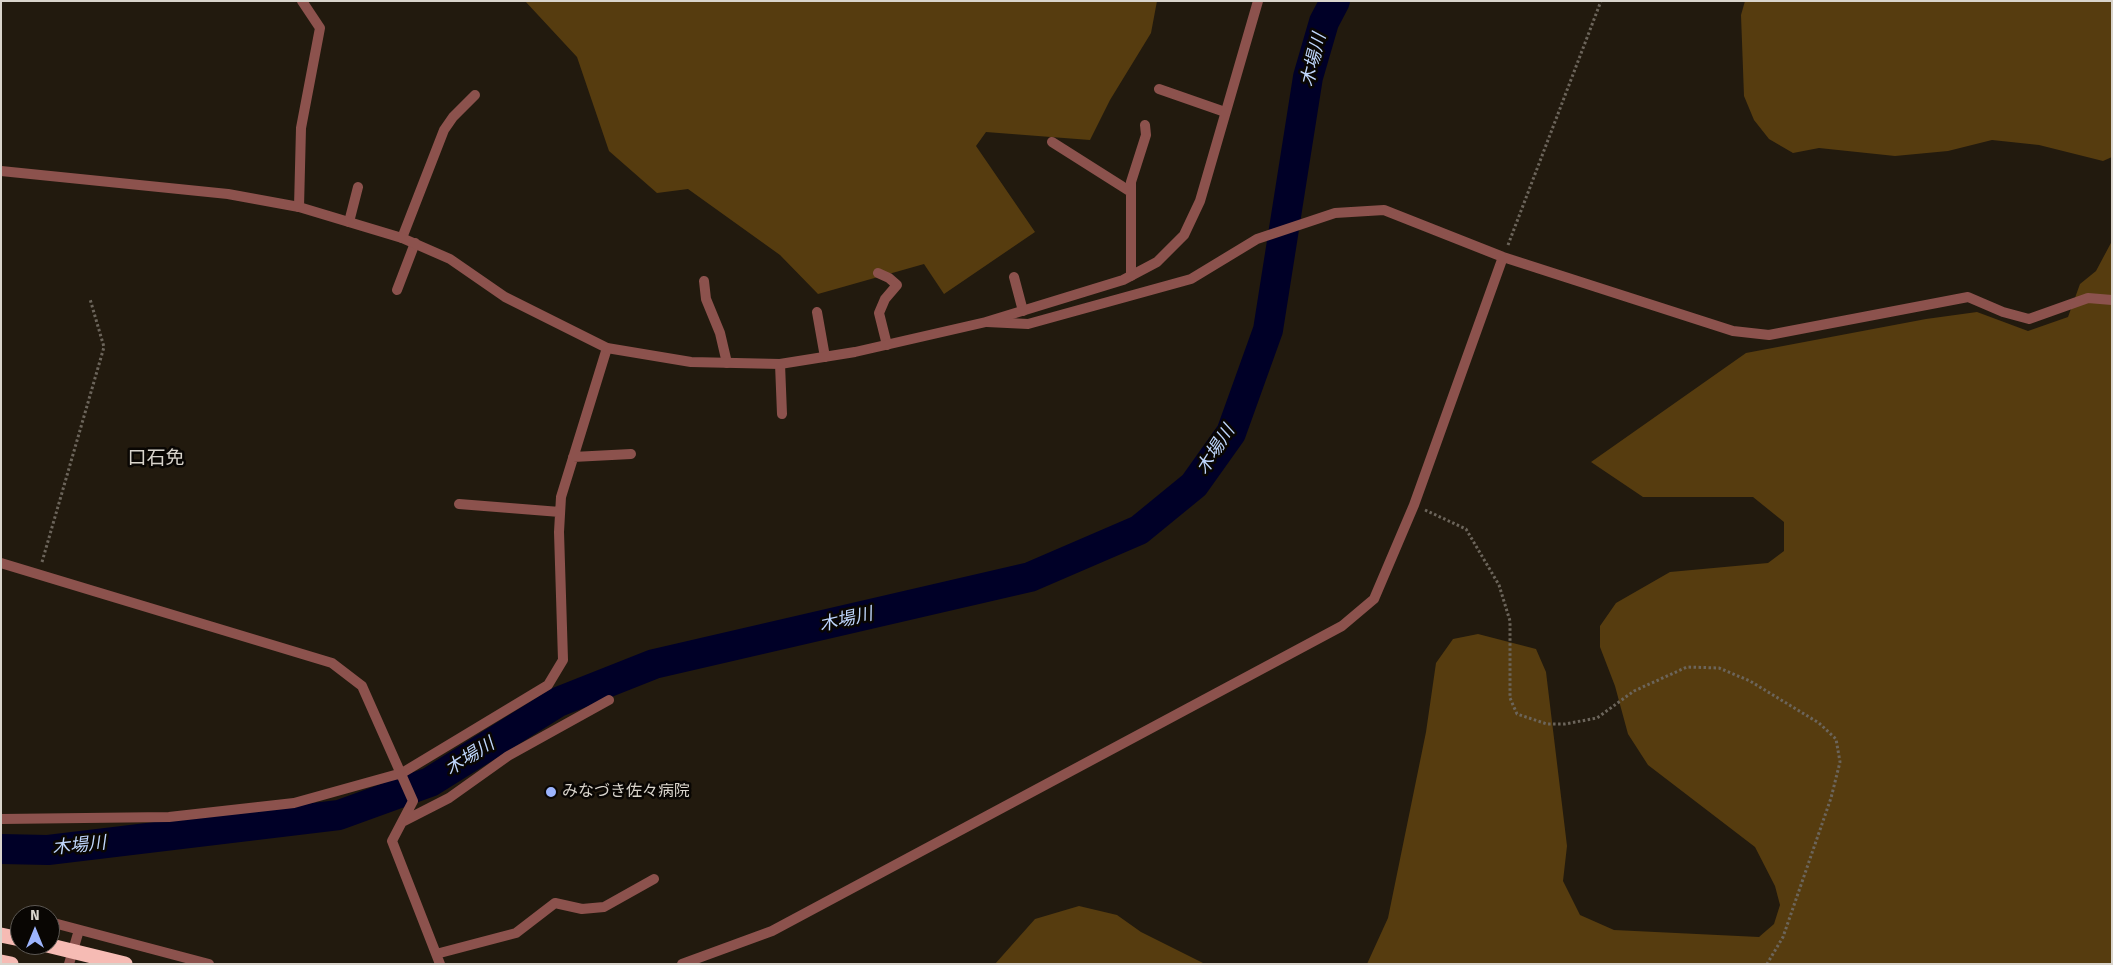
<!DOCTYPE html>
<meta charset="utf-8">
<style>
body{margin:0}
#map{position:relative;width:2113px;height:965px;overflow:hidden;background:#221a0e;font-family:"Fira Sans",sans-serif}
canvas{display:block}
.frame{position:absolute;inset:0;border:2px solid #d9d4cc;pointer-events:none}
.north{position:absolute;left:10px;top:905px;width:50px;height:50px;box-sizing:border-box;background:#090603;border:1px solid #5c5853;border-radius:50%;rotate:0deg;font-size:14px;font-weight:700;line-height:20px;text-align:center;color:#d9d4cc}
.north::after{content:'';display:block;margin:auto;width:18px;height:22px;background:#9cb4fd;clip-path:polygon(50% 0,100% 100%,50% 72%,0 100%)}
</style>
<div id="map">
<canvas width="2113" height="965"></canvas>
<div class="frame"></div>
<div class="north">N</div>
</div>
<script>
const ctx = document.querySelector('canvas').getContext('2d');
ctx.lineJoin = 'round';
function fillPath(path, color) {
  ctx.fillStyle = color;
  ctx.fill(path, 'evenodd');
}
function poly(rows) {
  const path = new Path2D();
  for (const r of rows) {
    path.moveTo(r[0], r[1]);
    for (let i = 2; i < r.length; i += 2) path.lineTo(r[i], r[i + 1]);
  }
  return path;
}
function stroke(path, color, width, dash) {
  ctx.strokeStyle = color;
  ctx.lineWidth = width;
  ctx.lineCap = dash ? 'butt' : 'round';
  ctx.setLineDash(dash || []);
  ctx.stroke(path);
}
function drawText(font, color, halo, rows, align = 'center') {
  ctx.font = font + ' "Fira Sans","Noto Sans JP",sans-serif';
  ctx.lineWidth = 5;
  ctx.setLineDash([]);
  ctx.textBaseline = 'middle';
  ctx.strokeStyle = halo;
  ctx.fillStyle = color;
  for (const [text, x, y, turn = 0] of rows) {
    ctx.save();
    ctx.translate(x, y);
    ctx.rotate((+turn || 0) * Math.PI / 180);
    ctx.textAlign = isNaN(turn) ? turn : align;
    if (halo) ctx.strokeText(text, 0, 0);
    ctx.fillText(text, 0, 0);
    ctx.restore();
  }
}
fillPath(poly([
 [525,1,1157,1,1151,33,1110,100,1090,140,986,132,976,146,1035,232,944,294,924,264,818,294,780,255,688,189,657,193,609,151,577,57],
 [1745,1,2112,1,2112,157,2103,161,2039,145,1992,140,1948,151,1895,156,1819,148,1793,153,1769,139,1754,120,1744,96,1741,15],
 [2112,241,2112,964,1367,964,1388,918,1426,732,1436,663,1453,639,1478,634,1536,649,1546,672,1567,846,1563,881,1580,915,1614,930,1759,937,1774,924,1780,905,1775,886,1755,847,1648,765,1628,734,1615,686,1600,647,1600,626,1616,603,1670,572,1768,563,1784,551,1784,522,1753,497,1643,497,1591,462,1746,353,1926,319,1977,312,2028,331,2068,317,2080,284,2096,271],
 [1079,906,1117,915,1141,932,1205,964,995,964,1035,919]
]), '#563c0f');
stroke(poly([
 [1,849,48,850,339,815,430,782,558,702,654,664,1030,577,1139,530,1194,485,1231,433,1268,330,1308,77,1324,22,1335,1]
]), '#000027', 30);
stroke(poly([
 [1508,245,1601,1],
 [1425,510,1466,529,1499,585,1510,621,1510,698,1517,714,1547,724,1565,724,1597,718,1634,691,1687,667,1719,668,1750,681,1819,723,1836,739,1840,762,1831,798,1783,937,1767,964],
 [42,562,104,347,90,299]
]), '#6c655b', 3, [2.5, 2.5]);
stroke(poly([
 [1159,89,1225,112],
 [1052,142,1131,192],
 [299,207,301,128,320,28,302,1],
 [349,222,358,187],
 [402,238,444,130,453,117,475,95],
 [878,273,889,278,897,285,885,299,879,313,887,345],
 [1131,276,1131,182,1146,135,1145,125],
 [1014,277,1023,311],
 [704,281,706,299,720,333,727,363],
 [397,290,415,243],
 [817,312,825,357],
 [987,322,1028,324,1191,279,1257,239,1335,213,1384,210,1503,257,1733,331,1769,335,1968,297,2003,312,2029,319,2088,298,2112,300],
 [780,364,782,414],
 [573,457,631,454],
 [459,504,560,512],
 [1,563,332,663,362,686,413,801,392,841,440,964],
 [1,819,169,817,294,803,402,773,548,685,563,660,559,532,561,497,607,348],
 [402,822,449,798,508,756,609,700],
 [50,922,209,964],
 [436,954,516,933,555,903,582,909,604,907,654,879],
 [69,964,79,930],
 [682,964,772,931,1342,626,1374,599,1414,505,1503,257]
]), '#8c524d', 10);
stroke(poly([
 [1,171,228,194,299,207,402,238,450,259,505,297,607,348,691,362,780,364,855,352,986,322,1123,280,1157,262,1184,235,1200,201,1258,1]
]), '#8c524d', 10);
stroke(poly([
 [1,935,20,939],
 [1,962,11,964]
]), '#f6bbb4', 15);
stroke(poly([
 [47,945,125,964]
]), '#f6bbb4', 15);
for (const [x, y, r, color] of [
 [551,792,6,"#9cb4fd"]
]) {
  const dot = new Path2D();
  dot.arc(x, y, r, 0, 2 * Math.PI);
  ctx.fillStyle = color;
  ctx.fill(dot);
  stroke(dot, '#090603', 2);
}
drawText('16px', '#d9d4cc', '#090603', [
 ["みなづき佐々病院",562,792]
], 'left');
drawText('italic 18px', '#bfd6fc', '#090603', [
 ["木場川",1314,60,-76],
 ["木場川",1216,450,-57],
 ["木場川",846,620,-13],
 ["木場川",470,757,-32],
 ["木場川",79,846,-6]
]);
drawText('19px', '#d9d4cc', '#090603', [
 ["口石免",156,459]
]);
</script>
